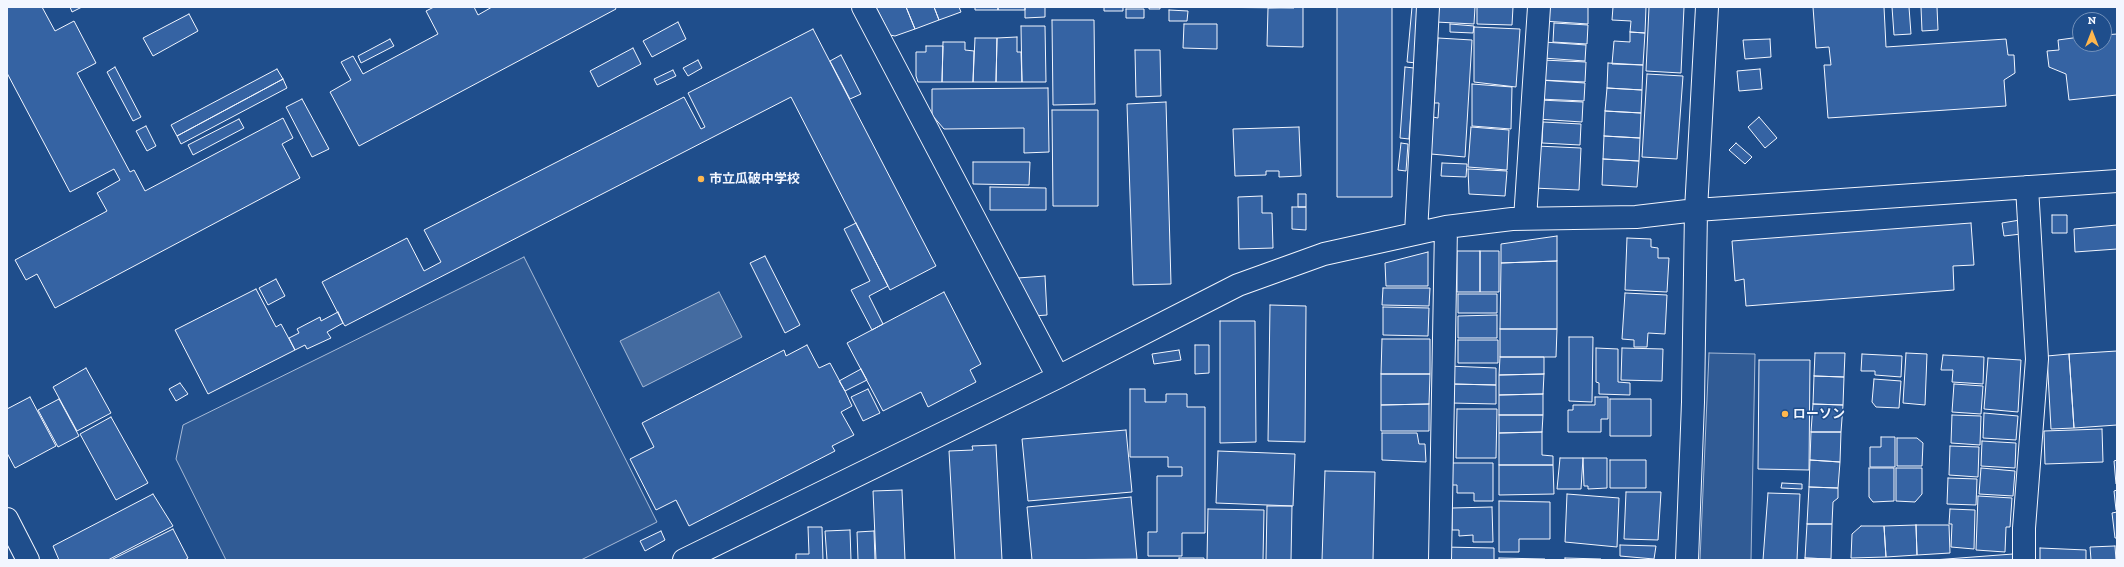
<!DOCTYPE html>
<meta charset="utf-8">
<style>
body{margin:0}
#map{position:relative;width:2124px;height:567px;overflow:hidden;background:#1f4e8c;font-family:"Zilla Slab",serif}
canvas{display:block}
.frame{position:absolute;inset:0;border:8px solid #f2f6ff;pointer-events:none}
.north{position:absolute;left:2072px;top:12px;width:40px;height:40px;box-sizing:border-box;background:#1f4e8c;border:1px solid #7391ba;border-radius:50%;rotate:0deg;font-size:11px;font-weight:700;line-height:16px;text-align:center;color:#f2f6ff}
.north::after{content:'';display:block;margin:auto;width:14px;height:18px;background:#ffb74d;clip-path:polygon(50% 0,100% 100%,50% 72%,0 100%)}
</style>
<div id="map">
<canvas width="2124" height="567"></canvas>
<div class="frame"></div>
<div class="north">N</div>
</div>
<script>
const ctx = document.querySelector('canvas').getContext('2d');
ctx.lineJoin = 'round';
function fillPath(path, color) {
  ctx.fillStyle = color;
  ctx.fill(path, 'evenodd');
}
function poly(rows) {
  const path = new Path2D();
  for (const r of rows) {
    path.moveTo(r[0], r[1]);
    for (let i = 2; i < r.length; i += 2) path.lineTo(r[i], r[i + 1]);
  }
  return path;
}
function stroke(path, color, width, dash) {
  ctx.strokeStyle = color;
  ctx.lineWidth = width;
  ctx.lineCap = dash ? 'butt' : 'round';
  ctx.setLineDash(dash || []);
  ctx.stroke(path);
}
function drawText(font, color, halo, rows, align = 'center') {
  ctx.font = font + ' "Zilla Slab","Noto Sans JP",serif';
  ctx.lineWidth = 3;
  ctx.setLineDash([]);
  ctx.textBaseline = 'middle';
  ctx.strokeStyle = halo;
  ctx.fillStyle = color;
  for (const [text, x, y, turn = 0] of rows) {
    ctx.save();
    ctx.translate(x, y);
    ctx.rotate((+turn || 0) * Math.PI / 180);
    ctx.textAlign = isNaN(turn) ? turn : align;
    if (halo) ctx.strokeText(text, 0, 0);
    ctx.fillText(text, 0, 0);
    ctx.restore();
  }
}
const built = poly([
 [524,257,657,522,581,560,226,560,176,459,183,425,524,257],
 [1709,353,1755,354,1751,560,1700,560,1709,353]
]);
fillPath(built, '#305b95');
stroke(built, '#a8bbd7', 1);
const water = poly([
 [719,292,742,337,643,387,620,341,719,292]
]);
fillPath(water, '#446ba0');
stroke(water, '#a8bbd7', 1);
const building = poly([
 [7,7,42,7,55,31,74,21,96,63,77,73,130,172,134,170,145,191,283,118,293,138,282,144,300,178,55,308,37,274,26,280,15,260,107,211,97,193,120,180,114,169,70,192,7,73,7,7],
 [70,7,82,7,72,12,70,7],
 [434,7,474,7,478,15,492,7,615,7,616,9,359,146,330,92,351,80,341,62,353,56,363,74,438,34,426,11,434,7],
 [876,7,906,7,915,29,895,36,890,35,876,7],
 [906,7,934,7,939,20,915,29,906,7],
 [934,7,959,7,961,12,939,20,934,7],
 [975,7,998,7,998,10,975,10,975,7],
 [998,7,1025,7,1025,10,998,10,998,7],
 [1025,7,1045,7,1045,17,1025,18,1025,7],
 [1104,7,1123,7,1123,11,1104,11,1104,7],
 [1149,7,1160,7,1160,9,1149,9,1149,7],
 [1186,7,1294,7,1294,8,1186,7],
 [1294,7,1303,7,1303,47,1267,46,1268,8,1294,7],
 [1337,7,1392,7,1392,197,1337,197,1337,7],
 [1412,7,1421,7,1416,63,1407,62,1412,7],
 [1437,7,1475,7,1474,24,1436,22,1437,7],
 [1477,7,1513,7,1512,25,1477,24,1477,7],
 [1544,7,1588,7,1588,24,1543,21,1544,7],
 [1613,7,1646,7,1645,33,1630,32,1631,21,1612,20,1613,7],
 [1649,7,1684,7,1681,73,1646,71,1649,7],
 [1813,7,1884,7,1886,47,2006,39,2008,55,2014,55,2015,73,2004,80,2006,106,1828,118,1824,65,1831,65,1829,47,1816,48,1813,7],
 [1892,7,1909,7,1911,34,1894,35,1892,7],
 [1921,7,1937,7,1938,30,1922,31,1921,7],
 [1126,9,1144,9,1144,18,1126,18,1126,9],
 [1169,10,1188,11,1187,21,1169,21,1169,10],
 [189,14,198,31,153,56,143,38,189,14],
 [1052,20,1094,20,1095,104,1053,105,1052,20],
 [678,22,686,39,652,57,643,41,678,22],
 [1554,23,1588,25,1587,44,1553,42,1554,23],
 [1184,24,1217,24,1217,49,1183,48,1184,24],
 [1450,24,1474,26,1473,33,1450,32,1450,24],
 [1021,26,1045,26,1046,82,1022,82,1021,26],
 [1474,27,1520,29,1516,87,1474,82,1474,27],
 [813,29,936,266,890,290,791,97,345,326,343,323,322,282,407,238,424,271,441,262,424,230,684,97,701,129,705,127,688,93,813,29],
 [1630,32,1645,33,1643,65,1612,64,1614,41,1630,42,1630,32],
 [2117,34,2117,95,2069,100,2066,74,2049,67,2047,51,2059,50,2058,40,2080,37,2080,44,2104,44,2104,35,2117,34],
 [1017,37,1017,52,1021,52,1022,82,996,82,997,38,1017,37],
 [975,38,997,38,996,82,973,82,975,38],
 [1438,38,1472,40,1465,157,1431,154,1433,117,1438,118,1439,103,1434,103,1438,38],
 [390,39,394,46,361,63,358,56,390,39],
 [1770,39,1771,57,1745,59,1743,40,1770,39],
 [943,42,965,42,965,50,974,51,973,82,942,82,943,42],
 [1544,42,1586,45,1585,61,1543,58,1544,42],
 [926,46,943,46,942,82,918,82,916,76,916,52,926,52,926,46],
 [633,48,641,64,598,87,590,71,633,48],
 [1135,50,1160,50,1161,96,1136,97,1135,50],
 [841,55,861,94,850,99,830,61,841,55],
 [698,60,702,68,688,76,683,68,698,60],
 [1542,60,1586,62,1585,82,1541,80,1542,60],
 [1608,63,1643,65,1642,90,1607,88,1608,63],
 [115,67,141,117,133,121,107,72,115,67],
 [1405,67,1414,68,1409,139,1400,138,1405,67],
 [277,69,283,79,177,136,171,125,277,69],
 [1760,69,1762,89,1739,91,1737,71,1760,69],
 [673,70,676,76,657,85,654,79,673,70],
 [1647,74,1683,76,1677,159,1642,157,1647,74],
 [283,79,287,88,181,144,177,136,283,79],
 [1539,80,1585,83,1584,101,1539,99,1539,80],
 [1472,84,1512,87,1511,129,1472,126,1472,84],
 [1048,88,1049,152,1024,153,1024,128,944,129,932,115,932,89,1048,88],
 [1607,88,1642,90,1641,113,1605,111,1607,88],
 [302,99,329,149,312,157,286,107,302,99],
 [1539,100,1583,102,1582,122,1537,119,1539,100],
 [1166,102,1171,284,1133,285,1127,104,1166,102],
 [1052,110,1098,110,1098,206,1053,206,1052,110],
 [1605,111,1641,113,1640,138,1604,136,1605,111],
 [1759,117,1777,138,1765,148,1748,127,1759,117],
 [239,119,244,128,193,155,188,145,239,119],
 [1543,122,1581,124,1580,145,1542,143,1543,122],
 [146,126,156,146,147,151,136,131,146,126],
 [1299,127,1301,176,1279,177,1279,171,1266,171,1266,175,1235,176,1233,129,1299,127],
 [1471,127,1509,130,1507,170,1468,167,1471,127],
 [1604,136,1640,138,1639,161,1603,159,1604,136],
 [1401,143,1408,144,1406,171,1398,170,1401,143],
 [1736,143,1752,157,1745,164,1729,150,1736,143],
 [1536,146,1581,148,1579,190,1533,188,1536,146],
 [1603,159,1639,161,1637,187,1602,185,1603,159],
 [973,162,1030,162,1029,185,973,184,973,162],
 [1442,163,1467,164,1466,177,1441,176,1442,163],
 [1468,169,1507,171,1505,196,1469,194,1468,169],
 [990,187,1046,188,1046,210,990,210,990,187],
 [1298,194,1306,194,1306,207,1298,207,1298,194],
 [1262,196,1262,213,1272,213,1273,248,1239,249,1238,197,1262,196],
 [1292,207,1306,207,1306,230,1292,229,1292,207],
 [2052,215,2067,215,2067,233,2052,233,2052,215],
 [2020,220,2021,234,2004,236,2002,223,2020,220],
 [856,223,888,286,869,296,883,324,872,330,851,290,870,281,844,229,856,223],
 [1971,223,1974,265,1953,266,1954,290,1746,306,1744,279,1735,281,1732,241,1971,223],
 [2117,225,2117,249,2075,252,2074,229,2117,225],
 [1557,236,1557,261,1501,263,1501,244,1557,236],
 [1627,238,1651,239,1651,247,1658,248,1658,258,1669,258,1667,292,1625,290,1627,238],
 [1457,251,1480,251,1480,292,1457,292,1457,251],
 [1480,251,1499,251,1499,292,1480,292,1480,251],
 [1428,252,1428,286,1386,286,1385,263,1428,252],
 [765,256,800,325,785,333,750,263,765,256],
 [1557,261,1557,329,1500,329,1501,263,1557,261],
 [1045,276,1047,315,1034,316,1018,278,1045,276],
 [276,279,285,296,268,305,259,288,276,279],
 [1383,288,1430,288,1429,306,1382,305,1383,288],
 [256,289,276,327,281,324,295,350,208,394,175,330,256,289],
 [944,292,981,364,970,370,976,382,928,407,921,392,883,411,847,343,944,292],
 [1625,293,1667,295,1665,334,1648,333,1647,347,1634,347,1634,340,1622,339,1625,293],
 [1458,294,1497,294,1497,313,1458,313,1458,294],
 [1270,305,1306,306,1305,442,1268,441,1270,305],
 [1383,307,1429,308,1428,336,1383,335,1383,307],
 [338,312,343,323,327,332,331,338,307,349,305,345,295,350,289,338,299,333,297,329,320,317,321,321,338,312],
 [1497,315,1497,338,1458,338,1458,316,1497,315],
 [1220,321,1255,321,1256,442,1220,443,1220,321],
 [1500,329,1557,329,1556,357,1500,357,1500,329],
 [1569,337,1593,337,1592,402,1569,401,1569,337],
 [1382,339,1430,339,1430,374,1381,374,1382,339],
 [1458,340,1498,340,1498,363,1458,363,1458,340],
 [807,345,819,368,830,363,845,391,852,406,841,412,854,435,832,446,835,451,689,526,676,500,656,510,630,459,654,447,642,423,784,350,786,356,807,345],
 [1195,345,1209,345,1209,373,1195,374,1195,345],
 [1596,348,1618,349,1618,382,1630,383,1630,395,1599,394,1599,383,1596,382,1596,348],
 [1622,348,1663,349,1662,381,1621,380,1622,348],
 [1179,350,1181,360,1154,364,1152,354,1179,350],
 [2117,351,2117,425,2074,428,2069,354,2117,351],
 [1815,353,1845,353,1844,377,1814,376,1815,353],
 [1906,353,1927,354,1925,405,1903,403,1906,353],
 [1862,354,1902,356,1901,377,1875,375,1875,371,1861,371,1862,354],
 [2069,354,2074,428,2051,429,2047,356,2069,354],
 [1943,355,1984,357,1983,384,1952,382,1953,370,1941,370,1943,355],
 [1500,357,1544,357,1544,374,1499,375,1500,357],
 [1988,358,2021,360,2018,412,1984,409,1988,358],
 [1759,360,1810,360,1809,470,1758,469,1759,360],
 [1448,366,1496,368,1496,385,1452,384,1448,366],
 [86,368,111,413,77,431,53,387,86,368],
 [861,369,867,380,845,391,839,381,861,369],
 [1381,374,1430,374,1429,404,1381,405,1381,374],
 [1544,374,1543,394,1499,395,1499,375,1544,374],
 [1814,376,1844,377,1843,405,1813,404,1814,376],
 [1874,379,1901,381,1899,408,1876,407,1872,402,1874,379],
 [180,383,188,394,176,401,169,389,180,383],
 [1452,384,1496,385,1496,404,1451,403,1452,384],
 [1954,384,1983,386,1981,414,1952,412,1954,384],
 [868,389,880,413,863,421,851,397,868,389],
 [1130,389,1145,389,1145,402,1166,402,1166,394,1187,394,1187,407,1205,407,1205,533,1182,533,1182,556,1148,556,1148,532,1157,532,1157,476,1182,476,1182,467,1168,467,1168,457,1130,457,1130,389],
 [1543,394,1543,415,1499,415,1499,395,1543,394],
 [30,397,56,446,15,468,7,453,7,409,30,397],
 [1595,397,1608,397,1608,419,1601,419,1601,432,1568,432,1568,410,1573,410,1573,405,1595,405,1595,397],
 [59,399,79,436,58,447,38,410,59,399],
 [1610,399,1651,399,1651,436,1610,436,1610,399],
 [1429,404,1429,431,1381,431,1381,405,1429,404],
 [1813,404,1843,405,1841,432,1811,432,1813,404],
 [1457,409,1497,409,1496,458,1456,458,1457,409],
 [1984,413,2018,416,2016,440,1983,438,1984,413],
 [1499,415,1543,415,1542,432,1499,433,1499,415],
 [1952,415,1981,416,1980,445,1951,443,1952,415],
 [111,417,148,483,116,500,80,434,111,417],
 [2102,429,2103,462,2045,464,2044,431,2102,429],
 [1126,430,1132,492,1028,501,1022,439,1126,430],
 [1542,432,1542,455,1553,456,1553,465,1499,465,1499,433,1542,432],
 [1811,432,1841,432,1840,462,1810,460,1811,432],
 [1382,433,1417,433,1419,444,1425,444,1426,462,1382,460,1382,433],
 [1881,437,1895,437,1895,467,1870,467,1870,447,1881,447,1881,437],
 [1897,438,1917,438,1923,443,1922,466,1897,466,1897,438],
 [1982,441,2016,443,2015,468,1981,466,1982,441],
 [996,445,1002,560,955,560,949,451,973,450,972,446,996,445],
 [1950,446,1979,447,1978,477,1949,475,1950,446],
 [1218,451,1295,454,1293,506,1216,503,1218,451],
 [1560,458,1583,458,1581,489,1557,489,1560,458],
 [1583,458,1607,458,1607,488,1588,489,1588,486,1584,486,1583,458],
 [1610,460,1646,460,1646,488,1610,488,1610,460],
 [1810,460,1840,462,1838,488,1809,487,1810,460],
 [2117,460,2117,484,2116,484,2114,461,2117,460],
 [1452,463,1493,463,1493,501,1474,501,1474,493,1457,493,1457,485,1452,485,1452,463],
 [1499,465,1553,465,1554,494,1499,495,1499,465],
 [1869,468,1894,468,1894,501,1873,502,1869,497,1869,468],
 [1896,468,1922,468,1922,494,1915,502,1896,501,1896,468],
 [1981,468,2015,471,2013,496,1979,494,1981,468],
 [1325,471,1375,472,1373,560,1322,560,1325,471],
 [1948,478,1977,479,1976,505,1947,504,1948,478],
 [1782,483,1802,484,1802,489,1781,488,1782,483],
 [1809,487,1838,488,1838,498,1833,502,1832,524,1807,524,1809,487],
 [902,490,905,560,876,560,873,491,902,490],
 [2117,490,2117,510,2116,510,2114,491,2117,490],
 [1626,492,1661,492,1658,540,1624,539,1626,492],
 [1768,493,1800,494,1797,560,1763,560,1768,493],
 [153,494,173,526,108,560,59,560,53,546,153,494],
 [1567,494,1619,498,1617,547,1565,542,1567,494],
 [1978,496,2012,498,2010,527,2006,527,2005,552,1976,550,1978,496],
 [1131,497,1137,559,1032,560,1027,507,1131,497],
 [1499,501,1550,502,1550,539,1519,539,1519,552,1499,552,1499,501],
 [1267,506,1292,506,1291,560,1266,560,1267,506],
 [1492,507,1493,542,1473,542,1473,535,1459,536,1459,530,1452,530,1452,508,1492,507],
 [1208,509,1264,510,1263,560,1207,560,1208,509],
 [1950,509,1975,510,1974,549,1951,547,1952,524,1949,524,1950,509],
 [2117,512,2117,538,2115,538,2112,513,2117,512],
 [1807,524,1832,524,1831,559,1805,558,1807,524],
 [1916,525,1949,525,1950,553,1917,555,1916,525],
 [1916,525,1917,555,1886,557,1884,526,1916,525],
 [1861,526,1884,526,1886,557,1851,558,1852,534,1861,526],
 [808,527,822,527,823,560,796,560,796,554,809,554,808,527],
 [173,529,188,558,185,560,111,560,173,529],
 [850,530,851,560,827,560,825,531,850,530],
 [661,531,665,540,645,551,640,541,661,531],
 [874,531,875,560,858,560,857,532,874,531],
 [1620,545,1656,546,1654,559,1620,556,1620,545],
 [2115,546,2116,560,2091,560,2090,547,2115,546],
 [1443,547,1494,548,1494,560,1443,560,1443,547],
 [2040,548,2086,550,2086,560,2040,560,2040,548],
 [2013,554,2013,560,1933,560,2013,554],
 [1179,558,1204,558,1204,560,1179,560,1179,558],
 [1499,558,1545,559,1545,560,1499,560,1499,558],
 [1565,558,1601,559,1601,560,1565,560,1565,558],
 [1805,558,1831,559,1831,560,1805,560,1805,558]
]);
fillPath(building, '#3563a3');
stroke(building, '#f2f6ff', 1);
const street = poly([
 [863,7,1058,377],
 [1525,219,1539,7],
 [1416,233,1428,7],
 [684,560,1058,377,1238,285,1324,254,1446,227,1512,219,1636,217,1696,210,2117,181],
 [1440,560,1446,227],
 [1687,560,1693,402,1696,210,1707,7],
 [2024,560,2024,528,2037,359,2027,187]
]);
const secondary = poly([
 [7,519,28,560]
]);
stroke(street, '#f2f6ff', 24);
stroke(secondary, '#f2f6ff', 24);
stroke(street, '#1f4e8c', 22);
stroke(secondary, '#1f4e8c', 22);
for (const [x, y, r, color] of [
 [701,179,4,"#ffb74d"],
 [1785,414,4,"#ffb74d"]
]) {
  const dot = new Path2D();
  dot.arc(x, y, r, 0, 2 * Math.PI);
  ctx.fillStyle = color;
  ctx.fill(dot);
  stroke(dot, '#1f4e8c', 1.5);
}
drawText('bold 13px', '#f2f6ff', '#1f4e8c', [
 ["市立瓜破中学校",709,179],
 ["ローソン",1793,414]
], 'left');
</script>
